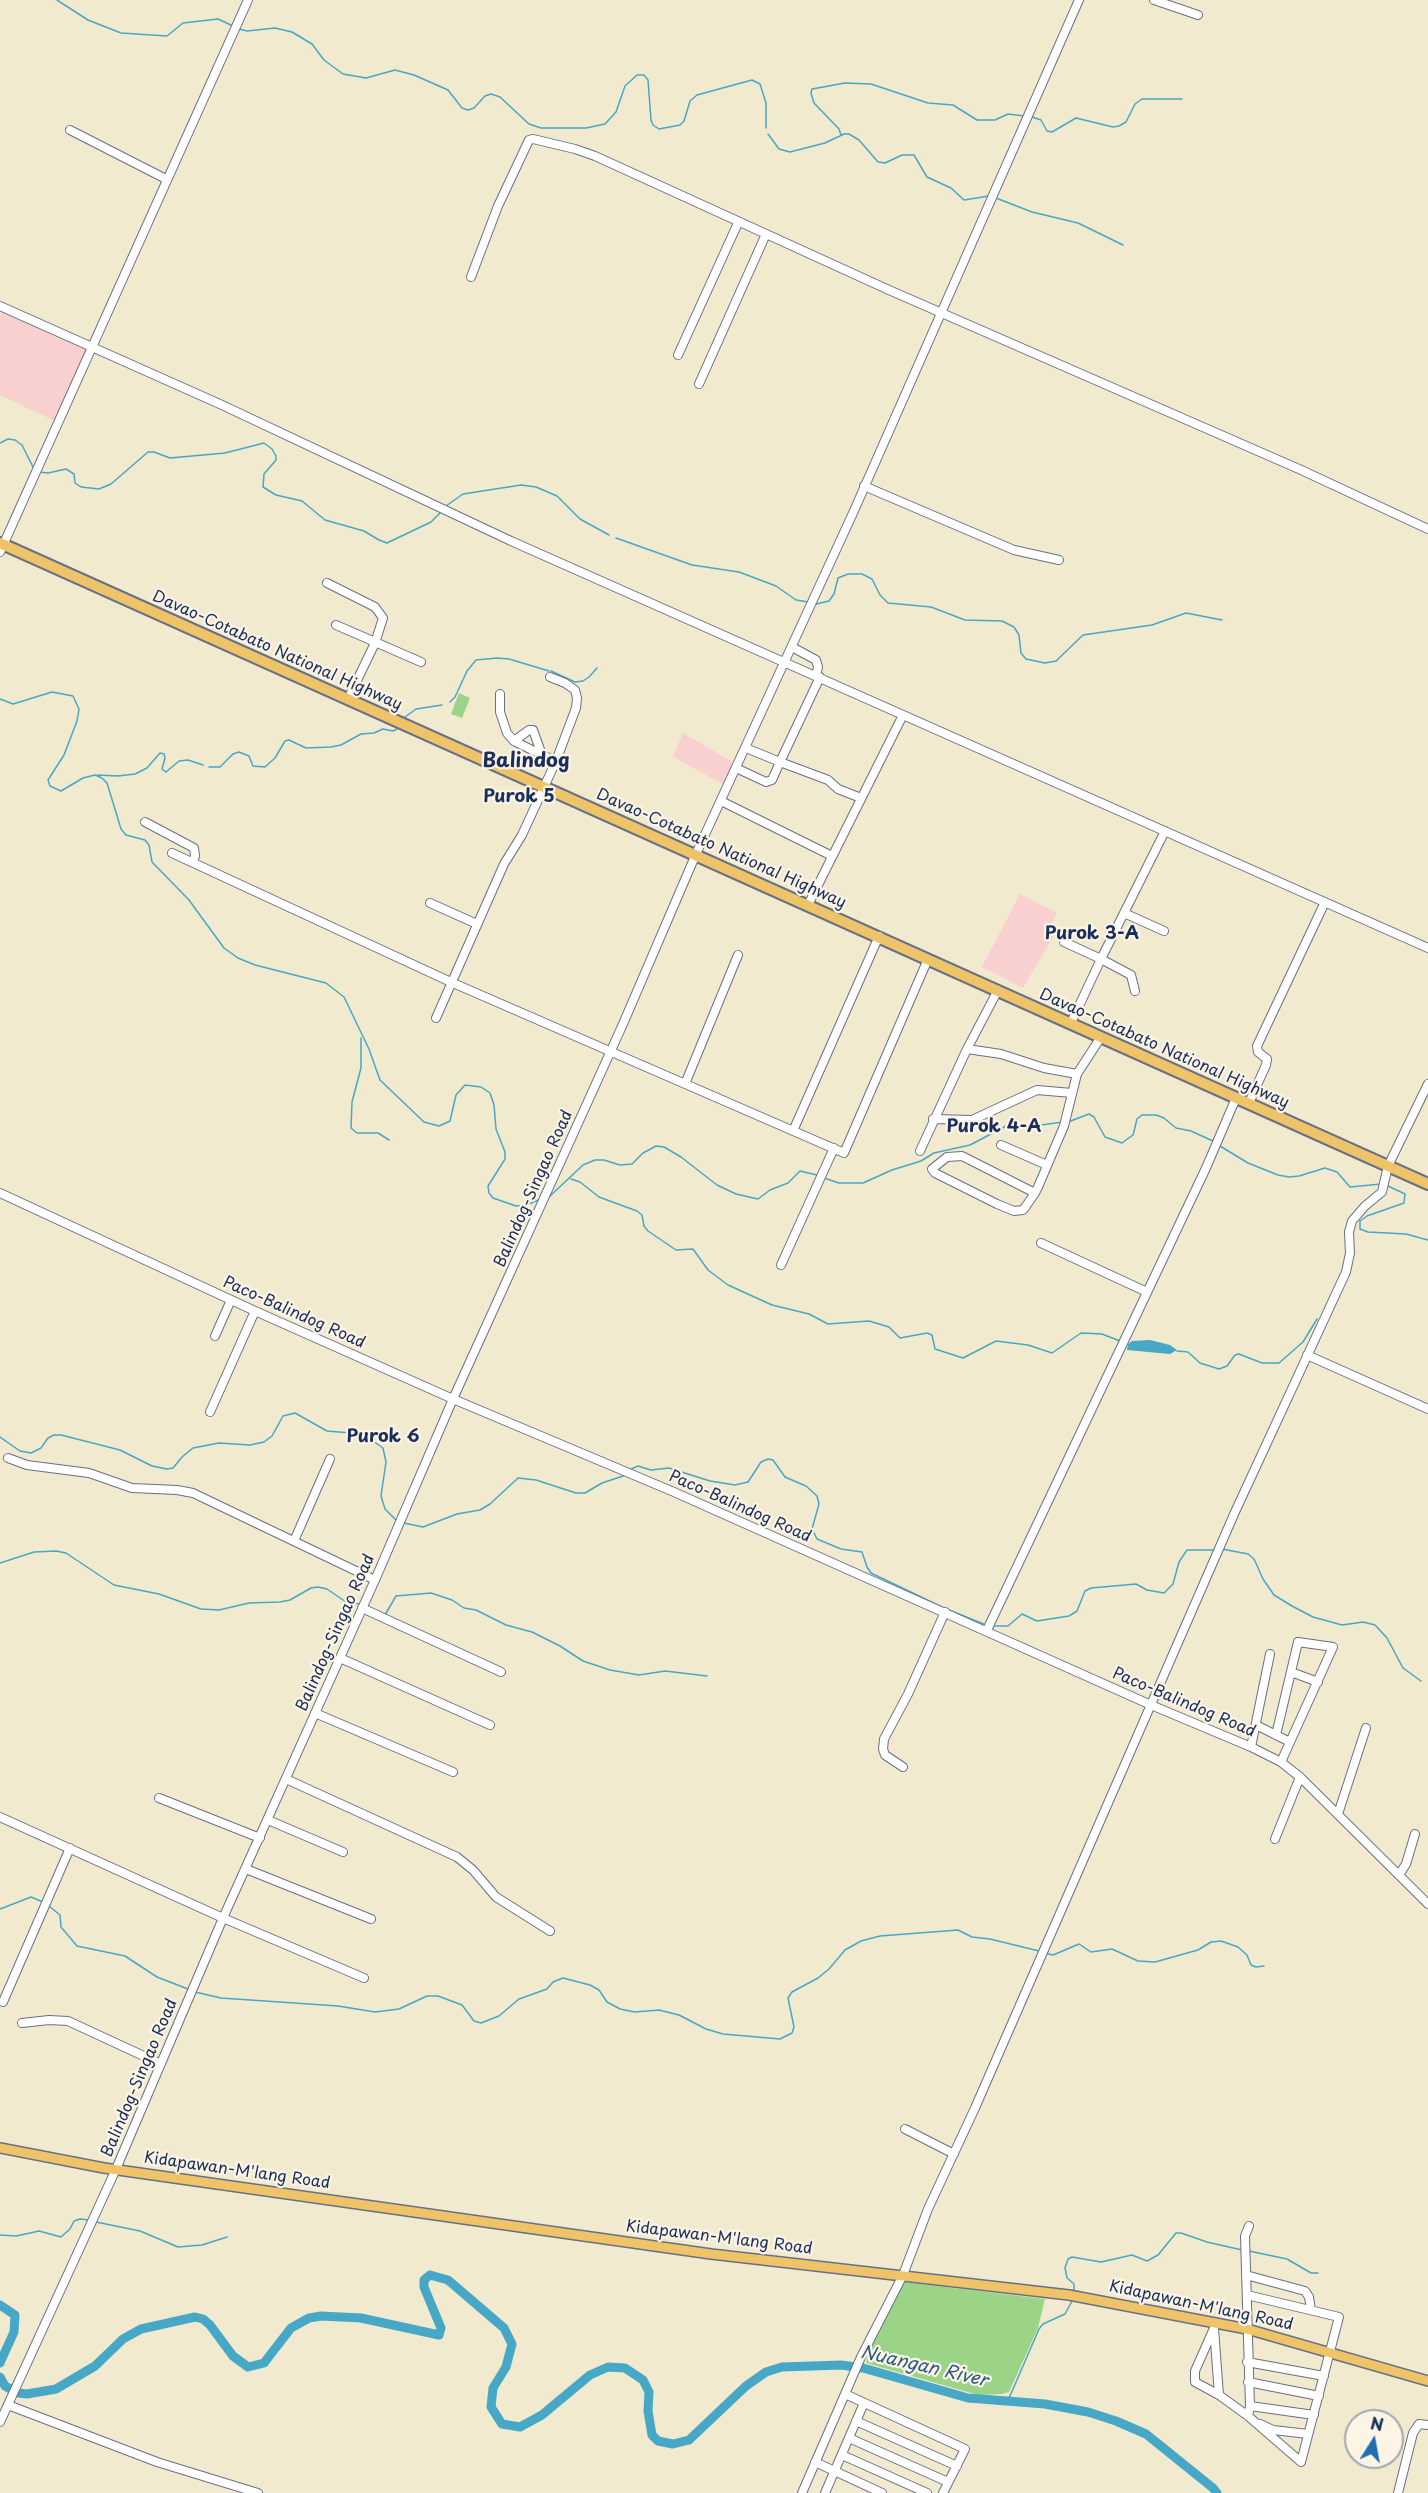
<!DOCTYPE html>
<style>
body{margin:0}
#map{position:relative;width:1428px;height:2493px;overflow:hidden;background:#f2eacf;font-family:"Playpen Sans",sans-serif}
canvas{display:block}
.north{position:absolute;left:1344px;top:2409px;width:60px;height:60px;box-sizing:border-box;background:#fcf5e5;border:2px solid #a2a6af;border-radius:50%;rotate:11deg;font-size:16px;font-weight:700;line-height:24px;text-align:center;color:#1b2f5e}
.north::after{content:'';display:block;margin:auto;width:21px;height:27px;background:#1f6fb2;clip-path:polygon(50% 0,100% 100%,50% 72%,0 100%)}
</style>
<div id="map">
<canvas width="1428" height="2493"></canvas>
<div class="north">N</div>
</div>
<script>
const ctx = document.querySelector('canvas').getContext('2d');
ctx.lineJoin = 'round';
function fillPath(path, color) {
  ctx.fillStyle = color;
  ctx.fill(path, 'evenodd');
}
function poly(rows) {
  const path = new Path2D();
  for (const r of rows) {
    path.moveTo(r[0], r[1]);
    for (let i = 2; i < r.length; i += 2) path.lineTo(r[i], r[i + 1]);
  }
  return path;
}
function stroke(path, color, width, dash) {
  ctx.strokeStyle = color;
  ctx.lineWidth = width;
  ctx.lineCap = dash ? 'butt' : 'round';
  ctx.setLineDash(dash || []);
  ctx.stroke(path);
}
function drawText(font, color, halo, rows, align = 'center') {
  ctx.font = font + ' "Playpen Sans",sans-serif';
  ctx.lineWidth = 4.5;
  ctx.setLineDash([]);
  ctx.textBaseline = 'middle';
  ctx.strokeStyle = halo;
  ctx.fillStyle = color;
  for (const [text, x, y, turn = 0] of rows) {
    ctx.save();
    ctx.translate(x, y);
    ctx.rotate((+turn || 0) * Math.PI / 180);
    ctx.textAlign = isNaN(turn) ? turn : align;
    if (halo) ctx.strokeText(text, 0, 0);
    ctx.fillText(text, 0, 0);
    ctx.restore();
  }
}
fillPath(poly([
 [3,310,89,349,55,421,0,395,0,316],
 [683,733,736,764,726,786,673,757],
 [1020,894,1057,913,1051,924,1058,928,1023,988,982,967]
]), '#f7d0cf');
fillPath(poly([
 [459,693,470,698,462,718,451,714],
 [903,2282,1045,2299,1038,2328,1009,2392,1002,2394,978,2395,866,2363,869,2352]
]), '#9bd487');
fillPath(poly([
 [1150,1340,1170,1345,1177,1350,1170,1354,1127,1350,1128,1344,1132,1341]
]), '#47a7c6');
stroke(poly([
 [57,0,88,20,121,33,167,36,183,23,218,19,233,26],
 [239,29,247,31,275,28,292,32,312,44,324,60,343,74,366,78,395,70,414,75,448,90,462,108,468,110,474,108,485,96,491,94,500,97,529,124,541,128,586,128,605,124,616,112,625,86,637,75,644,75,648,80,651,120,653,125,659,129,680,125,684,121,690,101,697,95,752,80,760,84,766,103,766,128],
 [1032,117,1041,120,1047,131,1052,132,1076,118,1113,127,1119,126,1126,122,1135,104,1142,99,1182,99],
 [768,134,779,149,790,152,825,143,844,134,849,134,859,140,878,162,885,163,902,155,914,155,927,177,951,188,964,200,989,196],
 [841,135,839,129,814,103,811,93,812,89,845,83,871,84,928,103,953,105,977,120,995,120,1008,114,1024,116],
 [996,198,1032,212,1078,223,1123,245],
 [0,443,8,439,15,440,22,445,33,467],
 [39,472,48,473,66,469,74,474,75,483,81,487,99,489,111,484,148,452,154,452,170,458,225,453,264,443,272,449,276,456,276,460,264,474,263,487,276,495,302,501,325,520,364,531,379,540,387,543,431,522,440,513],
 [446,506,463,494,521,485,536,487,557,496,580,519,609,535],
 [616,538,692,565,739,572,776,586,796,600,808,602],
 [816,604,829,601,834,594,838,578,848,574,862,574,872,579,880,595,888,603,931,607,965,620,1002,621,1014,627,1019,635,1021,653,1026,659,1045,663,1056,661,1083,635,1152,625,1186,613,1222,620],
 [551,671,575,682,583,681,589,677,597,668],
 [0,699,13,704,52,692,73,696,79,709,77,721,64,755,48,780,50,786,61,791,83,778,95,775,102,778,107,783,121,829,126,835,145,840,149,845,152,862,189,900,224,948,238,958,255,965,326,983,344,997,369,1049,380,1080,424,1122,439,1126,450,1121,456,1095,465,1085,481,1087,490,1093,494,1105,496,1129,505,1152,505,1159,488,1186,489,1193,493,1198,516,1206,526,1205,541,1199],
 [450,702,455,697,467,671,476,660,497,658,509,659,549,671],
 [405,717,416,709,442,705],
 [209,767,220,767,233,754,239,752,249,756,253,766,265,767,275,758,285,741,289,740,306,748,331,747,341,745,361,734,374,733,383,729,393,731,397,729],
 [98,775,118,776,135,774,147,768,160,753,164,754,165,758,162,769,166,772,179,761,188,760,203,765],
 [361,1038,361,1068,352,1102,351,1128,357,1133,378,1133,389,1140],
 [1068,1122,1089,1114,1094,1117,1105,1137,1122,1143,1133,1135,1137,1119,1142,1115,1156,1115,1164,1118,1176,1128,1191,1131,1213,1141],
 [1220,1146,1248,1163,1278,1175,1289,1177,1299,1176,1325,1168,1337,1172,1350,1187,1381,1184],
 [824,1178,839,1183,863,1183,892,1170,921,1161,934,1153,970,1145,1008,1125,1041,1125,1063,1122],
 [571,1179,580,1182,599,1197,637,1211,642,1215,644,1226,648,1231,676,1250,693,1249,708,1270,728,1285,772,1305,809,1314,828,1324,869,1321,889,1327,900,1338,927,1333,932,1335,935,1349,963,1358,996,1341,1028,1345,1052,1353,1081,1333,1102,1334,1120,1341],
 [1388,1186,1405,1194,1404,1203,1367,1216,1360,1221,1360,1229,1368,1232,1406,1234,1428,1240],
 [549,1197,583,1165,595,1160,604,1160,620,1165,632,1164,643,1153,656,1146,664,1147,681,1157,717,1185,736,1194,758,1199,770,1190,788,1183,800,1171,817,1175],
 [1177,1351,1188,1352,1200,1363,1219,1369,1227,1366,1235,1355,1239,1354,1262,1363,1279,1363,1303,1342,1317,1319],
 [0,1437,20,1451,31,1453,41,1448,48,1438,54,1435,61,1435,120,1450,152,1466,167,1469,173,1468,182,1457,193,1448,219,1443,250,1445,264,1442,272,1436,283,1416,295,1413,327,1431,363,1434,383,1448,386,1462,381,1496,385,1509,396,1520],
 [629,1470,638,1466,651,1470,669,1468,710,1481,735,1485,748,1482,761,1462,768,1459,773,1460,785,1477,806,1486,817,1496,819,1504,812,1529,817,1539,841,1549,862,1552,867,1567,871,1573,944,1608],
 [404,1523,423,1527,457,1514,480,1510,490,1504,518,1478,536,1480,576,1493,585,1493,602,1483,626,1475],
 [1222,1549,1248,1554,1254,1559,1263,1579,1274,1595,1292,1606,1313,1617,1342,1625,1363,1622,1375,1625,1387,1638,1403,1668,1421,1681],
 [0,1563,34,1552,56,1551,66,1553,114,1585,159,1594,201,1609,219,1610,249,1603,280,1602,290,1600,311,1588,318,1587,327,1589,346,1602,360,1604],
 [949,1610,986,1625],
 [385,1615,396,1596,431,1593,452,1600,464,1608,476,1610,506,1625,532,1632,560,1646,583,1661,610,1670,639,1675,665,1671,707,1676],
 [992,1626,1008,1626,1022,1614,1037,1621,1069,1616,1077,1611,1085,1591,1091,1588,1136,1584,1147,1590,1164,1593,1173,1584,1179,1562,1187,1550,1214,1550],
 [49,1906,60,1915,61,1927,77,1946,125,1956,157,1977,188,1989],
 [0,1909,31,1897,43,1902],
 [1045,1953,1053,1955,1079,1944,1091,1952,1112,1949,1138,1961,1155,1962,1198,1950,1211,1942,1221,1941,1238,1947,1247,1955,1251,1965,1256,1967,1264,1966],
 [195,1992,221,1998,338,2006,375,2012,399,2009,427,1996,438,1996,462,2005,474,2021,481,2023,499,2016,519,1999,547,1989,553,1982,563,1978,590,1985,599,1990,607,2002,620,2009,635,2012,659,2010,679,2015,706,2029,723,2034,780,2039,792,2033,794,2027,788,1998,792,1992,818,1978,829,1969,845,1950,861,1941,880,1936,958,1930,972,1937,990,1939,1039,1951],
 [96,2222,140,2231,178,2247,202,2245,227,2237],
 [0,2235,16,2236,39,2231,61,2237,70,2229,74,2221,80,2219,89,2220],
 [1249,2251,1287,2259,1311,2273,1318,2273],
 [1074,2291,1074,2284,1067,2278,1065,2268,1068,2259,1072,2257,1101,2262,1132,2255,1147,2261,1158,2255,1176,2233,1181,2233,1207,2242,1242,2250],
 [1006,2400,1010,2396,1039,2329,1043,2324,1065,2314,1072,2301]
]), '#47a7c6', 1.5);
stroke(poly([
 [0,2305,15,2315,14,2332,0,2363],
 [0,2377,5,2386,18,2393,27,2394,56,2389,95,2366,123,2339,141,2329,195,2317,203,2319,210,2325,233,2356,248,2367,264,2363,291,2328,309,2318,321,2316,361,2318,439,2335,441,2328,424,2287,424,2280,430,2275,448,2280,504,2328,512,2344,506,2367,493,2388,491,2407,502,2424,520,2427,542,2415,590,2375,608,2367,625,2368,643,2380,649,2392,648,2411,652,2435,658,2441,673,2444,689,2440,746,2386,766,2372,782,2367,841,2365,863,2368,968,2398,1045,2404,1088,2412,1116,2421,1146,2434,1213,2488,1217,2493]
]), '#47a7c6', 9);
const minor = poly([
 [1154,0,1198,15],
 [70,130,166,179],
 [471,277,498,206,529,140,533,139,575,149,595,156,889,290,1299,469,1428,529],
 [0,306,222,405,511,541,1428,948],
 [678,355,738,223],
 [699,384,766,234],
 [864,486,1014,550,1059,560],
 [0,552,248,0],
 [327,583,375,607,383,618,375,643,348,699],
 [336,625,421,662],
 [792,647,816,660,818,667,816,676],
 [820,677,780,762,828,780,838,789,861,798],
 [500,694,500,712,507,733,514,741],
 [542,755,533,730,529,730,514,741,542,755,556,761],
 [736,768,766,782,772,780,780,762,746,748],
 [721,801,832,856],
 [145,822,194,848,195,856,193,862],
 [172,853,453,983,844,1153,928,959],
 [430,903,477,924],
 [808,905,903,715],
 [1124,913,1164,931],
 [1064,942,1101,959,1165,831],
 [436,1018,504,864,522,835,556,761,576,708,577,698,575,690,565,683,550,677],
 [1071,1023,1101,959,1131,975,1135,991],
 [967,1049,1001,1054,1044,1068,1077,1074],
 [685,1084,738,955],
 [1249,1103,1266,1065,1267,1059,1258,1052,1257,1046,1325,902],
 [933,1119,972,1120,1037,1090,1072,1093],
 [793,1131,879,936],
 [1001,1145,1047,1165],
 [920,1151,967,1049,998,990],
 [0,1193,255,1311,453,1399,674,1492,1151,1705,1251,1747,1281,1762,1300,1777,1428,1904],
 [1035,1193,962,1156,947,1157,932,1169,935,1173,997,1204,1014,1211,1023,1210,1026,1206,1035,1193,1038,1187,1064,1126,1077,1074,1101,1037],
 [1041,1243,1147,1292],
 [781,1265,834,1148],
 [215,1336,231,1300],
 [1307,1355,1428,1409],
 [210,1412,255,1311],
 [8,1458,27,1465,89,1473,132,1488,177,1490,193,1493,375,1580],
 [294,1541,330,1459],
 [362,1608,501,1672],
 [987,1630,1206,1168,1236,1098],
 [340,1658,490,1725],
 [1291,1672,1318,1682],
 [315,1713,453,1772],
 [1256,1725,1290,1742],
 [1276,1735,1298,1642,1333,1647,1281,1762],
 [1251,1747,1270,1654],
 [903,1767,885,1755,883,1749,884,1739,908,1694,945,1612],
 [286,1779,457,1857,473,1870,496,1897,550,1931],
 [159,1798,260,1838],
 [1338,1814,1366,1728],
 [0,1817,223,1918,364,1978],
 [268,1820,343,1852],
 [1275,1839,1300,1777],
 [246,1869,371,1919],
 [1399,1875,1406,1864,1415,1834],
 [3,2002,70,1848],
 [22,2023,49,2020,68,2021,161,2064],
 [905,2129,954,2154],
 [1246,2275,1305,2291,1309,2297,1311,2310],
 [1214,2328,1195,2371,1195,2382,1219,2395,1248,2416,1301,2462,1339,2317,1247,2295],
 [1214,2328,1219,2395],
 [1247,2362,1324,2376],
 [1248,2382,1319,2396],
 [845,2394,965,2449,943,2493],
 [8,2405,157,2462,258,2493],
 [1250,2406,1314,2415],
 [1248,2416,1250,2406,1245,2236,1249,2226],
 [856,2421,957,2466],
 [0,2422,116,2169,223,1918,375,1580,453,1399,623,1024,696,854,853,513,1079,0],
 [1260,2424,1273,2430,1308,2434],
 [849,2438,948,2482],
 [842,2455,927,2493],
 [815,2462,882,2493],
 [802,2493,861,2357,903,2275,928,2209,975,2108,1235,1512,1346,1272,1350,1253,1349,1232,1352,1221,1365,1206,1382,1192,1388,1166,1428,1084],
 [825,2493,864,2403],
 [1398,2493,1413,2433,1419,2424,1428,2425]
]);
const major = poly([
 [0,2148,104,2168,711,2254,1069,2295,1247,2329,1428,2381]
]);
const highway = poly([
 [0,543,1428,1184]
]);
stroke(minor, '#667086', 10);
stroke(major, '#667086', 12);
stroke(highway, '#667086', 14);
stroke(minor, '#fff', 8);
stroke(major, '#efc469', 9);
stroke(highway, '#efc469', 10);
drawText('16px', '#1b2f5e', '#fcf5e5', [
 ["Davao-Cotabato National Highway",277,651,24],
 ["Davao-Cotabato National Highway",721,849,24],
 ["Davao-Cotabato National Highway",1164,1049,24],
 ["Balindog-Singao Road",534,1189,-66],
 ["Paco-Balindog Road",294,1313,24],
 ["Paco-Balindog Road",740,1507,24],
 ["Balindog-Singao Road",336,1633,-66],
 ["Paco-Balindog Road",1184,1703,23],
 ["Balindog-Singao Road",140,2078,-67],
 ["Kidapawan-M'lang Road",237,2171,8],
 ["Kidapawan-M'lang Road",719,2238,7],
 ["Kidapawan-M'lang Road",1201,2306,12]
]);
drawText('bold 18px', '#1b2f5e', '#fcf5e5', [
 ["Purok 5",519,797],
 ["Purok 3-A",1092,934],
 ["Purok 4-A",994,1127],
 ["Purok 6",383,1437]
]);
drawText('italic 18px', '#2a5982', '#fcf5e5', [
 ["Nuangan River",924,2367,13]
]);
drawText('bold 20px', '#1b2f5e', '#fcf5e5', [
 ["Balindog",526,761]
]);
</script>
